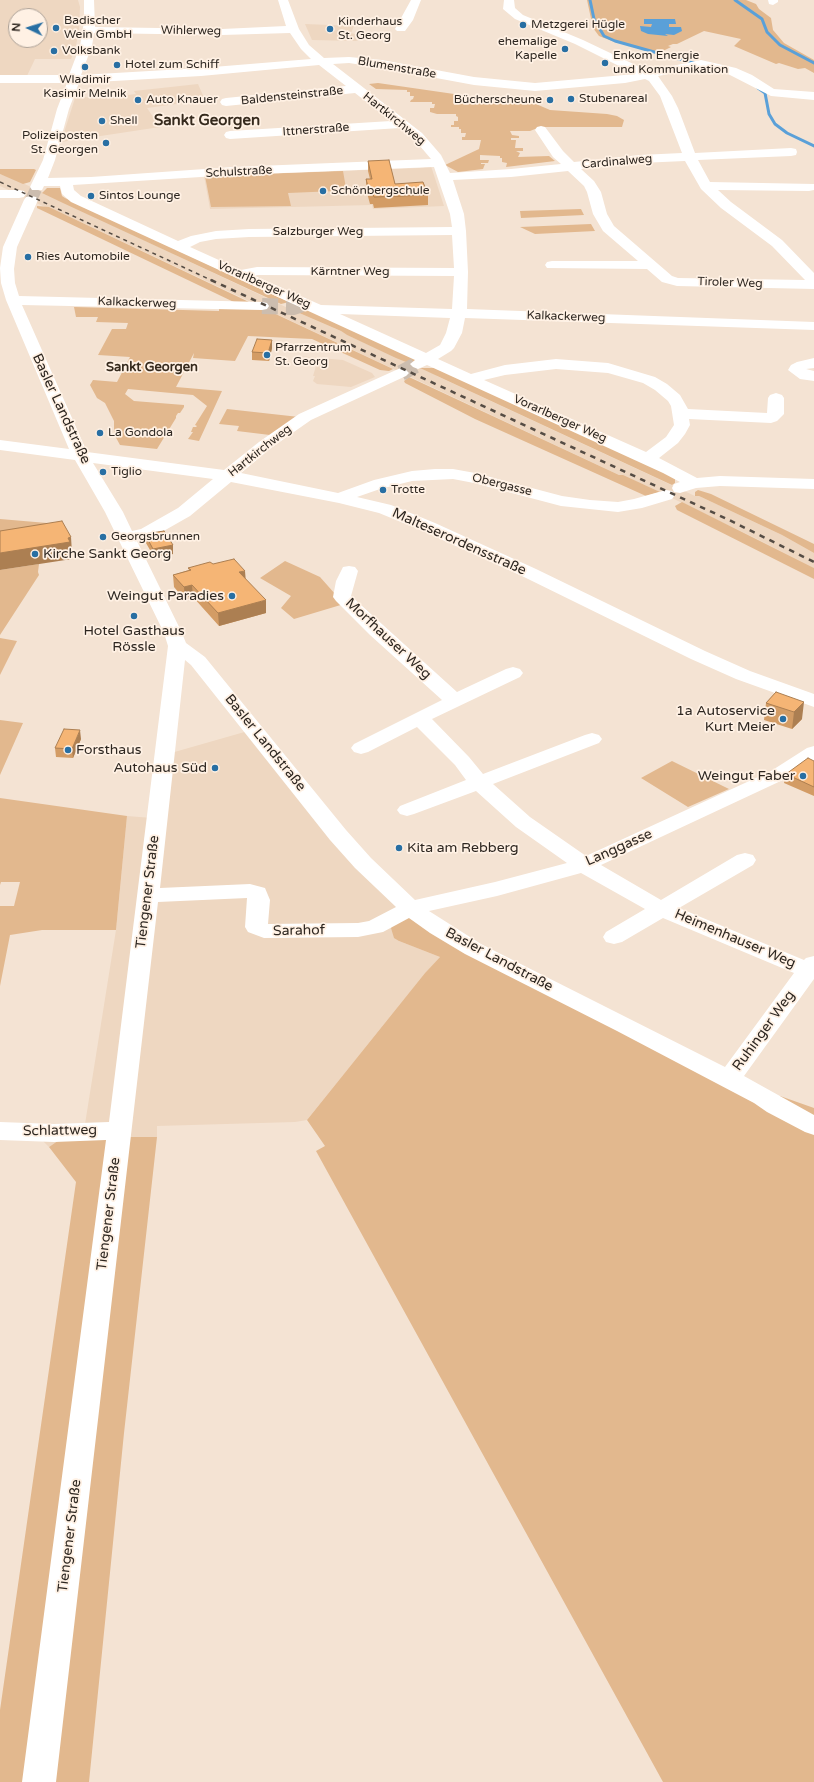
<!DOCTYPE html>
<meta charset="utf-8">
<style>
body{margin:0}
#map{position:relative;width:814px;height:1782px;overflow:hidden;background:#f4e3d3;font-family:"Varela Round",sans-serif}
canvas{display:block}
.north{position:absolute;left:8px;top:8px;width:40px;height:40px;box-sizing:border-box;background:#fff1e4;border:1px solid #aba096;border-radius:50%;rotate:274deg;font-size:11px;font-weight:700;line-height:16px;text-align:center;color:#2e2721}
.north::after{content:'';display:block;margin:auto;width:14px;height:18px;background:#286fa3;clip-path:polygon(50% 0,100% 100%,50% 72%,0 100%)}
</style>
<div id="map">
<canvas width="814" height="1782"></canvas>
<div class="north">N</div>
</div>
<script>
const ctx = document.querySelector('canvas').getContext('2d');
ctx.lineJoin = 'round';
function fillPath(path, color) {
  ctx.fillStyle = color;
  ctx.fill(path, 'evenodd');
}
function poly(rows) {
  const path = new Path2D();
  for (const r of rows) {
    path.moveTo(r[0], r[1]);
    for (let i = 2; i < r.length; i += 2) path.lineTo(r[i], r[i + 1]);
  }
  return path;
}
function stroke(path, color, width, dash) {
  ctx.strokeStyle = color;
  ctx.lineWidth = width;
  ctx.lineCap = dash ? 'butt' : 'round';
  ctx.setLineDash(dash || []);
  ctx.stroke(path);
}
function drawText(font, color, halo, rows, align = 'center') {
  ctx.font = font + ' "Varela Round",sans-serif';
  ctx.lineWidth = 3.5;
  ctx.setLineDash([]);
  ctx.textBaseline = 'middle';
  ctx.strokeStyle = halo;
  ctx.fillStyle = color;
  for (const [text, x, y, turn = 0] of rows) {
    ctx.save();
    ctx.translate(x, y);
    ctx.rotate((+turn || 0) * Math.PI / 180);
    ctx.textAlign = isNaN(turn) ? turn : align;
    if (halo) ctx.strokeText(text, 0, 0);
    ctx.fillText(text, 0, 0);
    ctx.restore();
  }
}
fillPath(poly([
 [0,0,78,0,80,7,79,30,76,46,71,59,35,59,26,78,0,77],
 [16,16,40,16,40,40,16,40],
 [305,24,354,26,351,33,365,37,356,41,312,40],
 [198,84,205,100,147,108,160,127,61,142,76,95,94,99,136,94,134,91],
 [431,166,444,206,373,209,372,205,210,209,204,176,419,168],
 [0,174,14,179,290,309,341,331,347,335,436,375,437,376,695,496,699,496,782,535,814,553,814,568,755,538,647,486,619,475,49,207,45,207,0,186],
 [297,356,343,360,372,373,375,377,351,387,317,384,313,381,315,376,313,376,316,366,310,366,313,358],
 [248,731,414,919,399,941,440,957,425,973,307,1120,295,1122,157,1126,157,1137,62,1138,49,1147,43,1141,0,1125,85,1124,116,930,127,816,165,819,171,753]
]), '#eed7c1');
fillPath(poly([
 [587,0,746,0,756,4,759,9,771,18,773,30,784,43,814,60,814,73,805,68,798,69,779,63,776,64,734,46,741,39,704,31,677,44,673,44,668,46,671,47,659,53,612,41,599,36,593,28],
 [378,83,454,94,463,102,536,104,550,110,607,114,617,116,624,120,622,127,540,127,530,131,510,131,512,135,519,136,519,138,511,138,511,140,516,140,515,148,523,148,523,151,516,151,520,153,518,157,549,156,555,161,506,167,507,163,502,162,502,158,500,158,500,156,480,155,480,160,489,160,488,163,481,163,481,164,485,164,483,169,458,172,445,165,479,149,481,140,462,140,462,137,465,137,466,133,461,133,461,129,459,129,459,127,451,127,451,125,454,125,454,121,458,121,458,117,456,116,456,114,437,114,430,112,430,108,434,108,435,104,432,104,432,102,410,102,411,100,413,99,414,96,410,96,410,92,407,92,407,90,376,89,369,84],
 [0,169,34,169,36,170,30,182,23,184,0,174],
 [343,171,346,188,335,189,336,191,288,193,291,206,211,207,205,176],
 [47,188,60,188,62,196,65,198,289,302,281,304,63,203,42,193],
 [37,206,49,207,249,302,238,304,37,208],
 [581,209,584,215,521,218,520,211],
 [591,224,595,231,535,234,520,227],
 [74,307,219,311,219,308,265,309,393,369,389,371,380,370,312,339,248,336,235,361,193,358,194,353,176,387,222,391,199,441,188,439,193,432,191,432,193,427,196,427,197,426,195,425,207,406,193,395,128,389,125,394,134,401,184,405,184,407,180,413,178,413,176,416,176,418,157,449,120,445,114,434,114,421,105,403,97,398,90,385,93,380,117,382,130,357,98,355,112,329,126,329,128,323,96,322,98,317,76,317],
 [290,309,309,309,415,359,415,361,411,364,396,358,347,335,341,331],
 [420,368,436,368,665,471,675,479,675,483,672,485],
 [409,377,619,475,623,475,660,492,646,496,475,419,405,383,404,381],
 [227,409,299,417,270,435,237,431,239,426,219,424],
 [698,490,711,494,814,544,814,553,782,535,699,496,695,496,695,492],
 [682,502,814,568,814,579,677,510,675,506],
 [0,519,47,523,53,536,0,548],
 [285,561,320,577,344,604,294,619,281,608,291,596,260,578],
 [39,564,38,572,39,575,0,635,0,570],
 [0,638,17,641,0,675],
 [0,720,23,723,0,775],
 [672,761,729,789,688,807,641,778],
 [0,798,127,816,116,930,42,930,10,935,0,986,0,906,14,906,20,882,1,882,0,885],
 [404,918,409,918,768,1106,780,1096,814,1108,814,1782,663,1782,316,1151,325,1146,307,1120,425,973,440,957,399,941,394,938,391,928,392,925],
 [82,1137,157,1137,124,1433,89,1782,0,1782,0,1710,76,1182,49,1147,62,1138]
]), '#e2b88e');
fillPath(poly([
 [644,19,675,19,676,24,669,24,669,27,681,27,682,31,674,35,665,34,668,36,648,34,641,31,640,26,651,27,652,24,644,24]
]), '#5aa0d8');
stroke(poly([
 [590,0,594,19,604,36,615,41,697,64],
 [735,0,762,19,767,32,780,45,814,63],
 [758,88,765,93,769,114,775,124,787,133,814,146]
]), '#5aa0d8', 3);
stroke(poly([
 [31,200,37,187]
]), '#ccbdaf', 12, [12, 6]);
stroke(poly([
 [262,306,293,307,306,303],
 [401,373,418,364]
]), '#ccbdaf', 16, [16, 8]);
fillPath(poly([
 [84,0,94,0,95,27,222,29,286,26,278,0,288,0,299,29,309,45,324,58,349,57,382,60,474,77,535,83,635,74,575,44,515,19,503,9,504,0,514,0,515,8,523,15,583,40,648,71,701,60,736,68,752,75,774,89,814,92,814,100,771,96,728,74,701,68,658,76,672,96,678,108,695,153,791,148,796,149,797,152,796,155,791,156,698,160,710,182,814,184,814,190,809,191,718,190,731,202,782,240,814,273,814,289,677,286,662,282,647,269,547,268,545,265,547,262,552,261,638,261,603,231,593,214,587,192,584,186,568,171,511,177,453,180,464,214,466,231,468,272,467,309,814,322,814,330,465,318,462,333,454,348,451,351,438,359,471,374,505,365,556,359,608,363,655,377,667,384,680,395,688,409,767,413,768,398,770,395,776,393,782,395,784,398,784,414,777,421,771,423,689,419,690,425,685,434,678,443,659,458,697,478,720,476,814,479,814,489,720,486,696,488,680,493,674,492,672,488,674,484,680,482,663,473,427,365,418,369,413,367,410,364,415,360,71,202,62,194,60,186,44,186,42,190,32,190,30,187,43,160,57,109,67,83,0,83,0,75,69,75,80,46,84,22,84,0],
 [94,33,222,35,290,33,301,49,311,59,201,68,81,75,92,46,94,33],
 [349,63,382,68,474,85,535,91,625,83,645,79,649,81,660,96,682,153,640,155,574,162,563,151,545,127,541,126,537,127,535,130,553,157,561,164,511,169,450,173,441,155,422,133,333,64,349,63],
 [319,65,346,86,226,98,222,99,220,102,222,105,226,106,355,93,391,121,230,131,226,132,224,135,226,138,230,139,400,128,414,139,431,159,233,167,91,177,48,178,55,160,69,109,79,83,201,76,319,65],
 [685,161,701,189,721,208,772,246,805,280,678,278,672,276,614,226,607,214,601,192,594,181,581,169,640,163,685,161],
 [434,167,450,214,452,227,249,229,216,231,191,236,178,241,81,196,74,190,73,185,233,175,434,167],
 [452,235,454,268,257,267,241,270,190,247,200,242,216,239,249,237,452,235],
 [257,275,454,276,452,309,321,305,255,276,257,275],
 [340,314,450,318,446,333,440,345,426,353,340,314],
 [556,369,608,373,643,383,655,390,668,401,671,406,674,425,666,437,646,452,484,380,505,375,556,369],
 [411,0,421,0,413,20,405,31,397,31,395,29,411,0],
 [768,0,778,0,778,2,773,5,769,4,768,0],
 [0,190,19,190,24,191,26,194,24,197,19,198,0,198,0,190],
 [31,196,36,197,38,200,17,247,14,269,15,283,19,296,262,302,267,303,269,306,267,309,262,310,22,305,87,452,224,470,259,442,299,414,396,370,401,368,406,370,409,373,406,376,311,420,271,448,241,473,338,493,374,480,412,471,435,469,453,469,475,473,562,496,590,500,618,502,634,499,666,490,672,491,675,495,672,499,642,508,618,512,561,506,474,483,453,479,412,481,380,489,357,497,391,505,435,523,536,569,705,651,750,671,814,694,814,707,736,679,691,659,524,577,423,531,379,513,339,503,231,482,190,516,153,537,137,541,182,633,186,643,205,657,346,830,371,858,415,900,495,882,567,863,516,827,476,791,414,814,407,816,400,814,397,810,400,806,466,780,455,765,417,727,368,752,361,754,354,752,351,748,354,744,442,700,370,635,336,601,333,597,336,581,343,567,349,566,355,567,358,571,351,596,457,692,506,669,513,667,520,669,523,673,520,677,432,719,469,757,483,774,585,735,592,733,599,735,602,739,599,743,493,784,530,817,586,856,771,771,807,748,814,746,814,761,785,779,601,865,661,900,737,855,745,853,753,855,756,860,753,865,679,908,804,960,806,958,814,956,814,979,744,1076,814,1115,814,1135,805,1132,767,1112,754,1103,617,1031,465,954,430,933,409,918,383,932,358,937,264,938,248,932,245,927,247,898,158,902,56,1782,22,1782,106,1140,54,1142,0,1140,0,1122,54,1124,109,1122,168,646,164,633,105,512,75,460,0,450,0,440,69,449,6,300,1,283,0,268,3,247,24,200,26,197,31,196],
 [93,463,213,479,178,508,141,529,132,531,123,512,93,463],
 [185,660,191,665,330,840,355,868,396,907,369,921,358,923,268,924,270,900,265,888,250,884,160,888,185,660],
 [581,873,645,909,606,932,603,937,606,942,614,944,622,942,663,918,794,973,725,1067,481,944,429,911,497,896,581,873],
 [814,358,814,368,806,369,814,371,814,381,800,379,788,370,791,365,797,362,814,358]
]), '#fff');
stroke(poly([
 [0,182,213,281]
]), '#554c44', 1.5, [4, 4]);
stroke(poly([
 [211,280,727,519,814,562]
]), '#554c44', 2.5, [5.5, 5.5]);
fillPath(poly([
 [368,161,395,184,428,195,428,205,374,208,373,204,370,204,366,189,366,179,370,179,368,171],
 [272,340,272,348,269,361,252,360,252,352],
 [145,534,173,545,173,554,154,557,146,543],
 [213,564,245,578,266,613,219,626,193,597,185,600,174,587,173,575,189,570,188,568],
 [776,692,802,719,792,729,764,720,766,703],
 [81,739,73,758,56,757,55,748],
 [814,761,814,796,784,783,786,774]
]), '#d39c65');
fillPath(poly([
 [272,340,272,348,269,361,268,353],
 [71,537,72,553,71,554,72,559,0,570,0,553],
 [173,545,173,554,154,557,153,549],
 [245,571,246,583,239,572],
 [192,585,193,597,185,600,184,587],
 [266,600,266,613,219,626,218,613],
 [804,702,802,719,792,729,794,712],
 [80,730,81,739,73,758,72,749]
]), '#ac7f52');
const building = poly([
 [389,160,395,184,423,182,428,195,374,197,373,194,370,194,366,179,372,179,368,161,389,160],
 [257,339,272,340,268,353,252,352,257,339],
 [62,521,71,537,68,538,70,542,0,553,0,531,62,521],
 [164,531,173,545,153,549,145,534,164,531],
 [234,559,245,571,239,572,266,600,218,613,192,585,184,587,173,575,191,570,188,568,210,562,213,564,234,559],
 [776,692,804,702,794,712,766,703,776,692],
 [64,729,80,730,72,749,55,748,64,729],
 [808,758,814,761,814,787,786,774,808,758]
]);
fillPath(building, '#f5b575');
stroke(building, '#ac7f52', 1);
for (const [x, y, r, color] of [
 [523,25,4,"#286fa3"],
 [56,28,4,"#286fa3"],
 [330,29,4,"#286fa3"],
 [565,49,4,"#286fa3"],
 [54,51,4,"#286fa3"],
 [605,63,4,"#286fa3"],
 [117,65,4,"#286fa3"],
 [85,67,4,"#286fa3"],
 [571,99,4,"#286fa3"],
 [138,100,4,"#286fa3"],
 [550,100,4,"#286fa3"],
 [102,121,4,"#286fa3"],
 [106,143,4,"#286fa3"],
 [323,191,4,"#286fa3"],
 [91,196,4,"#286fa3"],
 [28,257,4,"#286fa3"],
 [267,355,4,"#286fa3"],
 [100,433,4,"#286fa3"],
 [103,472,4,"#286fa3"],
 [383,490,4,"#286fa3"],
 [103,537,4,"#286fa3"],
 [35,554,4,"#286fa3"],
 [232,596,4,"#286fa3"],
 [134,616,4,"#286fa3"],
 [783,719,4,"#286fa3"],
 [68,750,4,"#286fa3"],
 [215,768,4,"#286fa3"],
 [803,776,4,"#286fa3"],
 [399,848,4,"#286fa3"]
]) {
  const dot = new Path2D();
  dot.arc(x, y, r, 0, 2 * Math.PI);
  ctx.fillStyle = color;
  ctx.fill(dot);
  stroke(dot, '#fff1e4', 1.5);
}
drawText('12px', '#2e2721', '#fff1e4', [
 ["Badischer",64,21],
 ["Wein GmbH",64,35],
 ["Kinderhaus",338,22],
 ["St. Georg",338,36],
 ["Metzgerei Hügle",531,25],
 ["ehemalige",557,42,"right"],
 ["Kapelle",557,56,"right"],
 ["Volksbank",62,51],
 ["Enkom Energie",613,56],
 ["und Kommunikation",613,70],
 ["Hotel zum Schiff",125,65],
 ["Wladimir",85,80,"center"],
 ["Kasimir Melnik",85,94,"center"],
 ["Stubenareal",579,99],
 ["Auto Knauer",146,100],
 ["Bücherscheune",542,100,"right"],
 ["Shell",110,121],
 ["Polizeiposten",98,136,"right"],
 ["St. Georgen",98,150,"right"],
 ["Schönbergschule",331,191],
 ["Sintos Lounge",99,196],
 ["Ries Automobile",36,257],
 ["Pfarrzentrum",275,348],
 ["St. Georg",275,362],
 ["La Gondola",108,433],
 ["Tiglio",111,472],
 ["Trotte",391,490],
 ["Georgsbrunnen",111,537]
], 'left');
drawText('12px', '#2e2721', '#fff1e4', [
 ["Wihlerweg",191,31,1],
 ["Blumenstraße",397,68,10],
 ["Baldensteinstraße",292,96,-6],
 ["Hartkirchweg",394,119,39],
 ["Ittnerstraße",316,130,-4],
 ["Cardinalweg",617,162,-5],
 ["Schulstraße",239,172,-3],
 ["Salzburger Weg",318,232],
 ["Kärntner Weg",350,272],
 ["Tiroler Weg",730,283,2],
 ["Vorarlberger Weg",264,285,24],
 ["Kalkackerweg",137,303,2],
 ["Kalkackerweg",566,317,2],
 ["Vorarlberger Weg",560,419,24],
 ["Hartkirchweg",260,451,-38],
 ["Obergasse",502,485,14]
]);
drawText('bold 13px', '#362a1d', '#fff1e4', [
 ["Sankt Georgen",152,368]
]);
drawText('14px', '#2e2721', '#fff1e4', [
 ["Basler Landstraße",61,409,65],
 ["Malteserordensstraße",459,542,24],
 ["Morfhauser Weg",388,639,43],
 ["Basler Landstraße",265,743,51],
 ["Langgasse",619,848,-24],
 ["Tiengener Straße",148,892,-83],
 ["Sarahof",299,931,-1],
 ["Heimenhauser Weg",735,939,23],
 ["Basler Landstraße",499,960,28],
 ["Ruhinger Weg",764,1031,-54],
 ["Schlattweg",60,1131,-1],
 ["Tiengener Straße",109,1214,-83],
 ["Tiengener Straße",70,1536,-83]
]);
drawText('14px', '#2e2721', '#fff1e4', [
 ["Kirche Sankt Georg",43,554,"left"],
 ["Weingut Paradies",224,596],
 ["Hotel Gasthaus",134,631,"center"],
 ["Rössle",134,647,"center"],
 ["1a Autoservice",775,711],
 ["Kurt Meier",775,727],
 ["Forsthaus",76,750,"left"],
 ["Autohaus Süd",207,768],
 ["Weingut Faber",795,776],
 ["Kita am Rebberg",407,848,"left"]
], 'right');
drawText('bold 15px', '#362a1d', '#fff1e4', [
 ["Sankt Georgen",207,121]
]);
</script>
